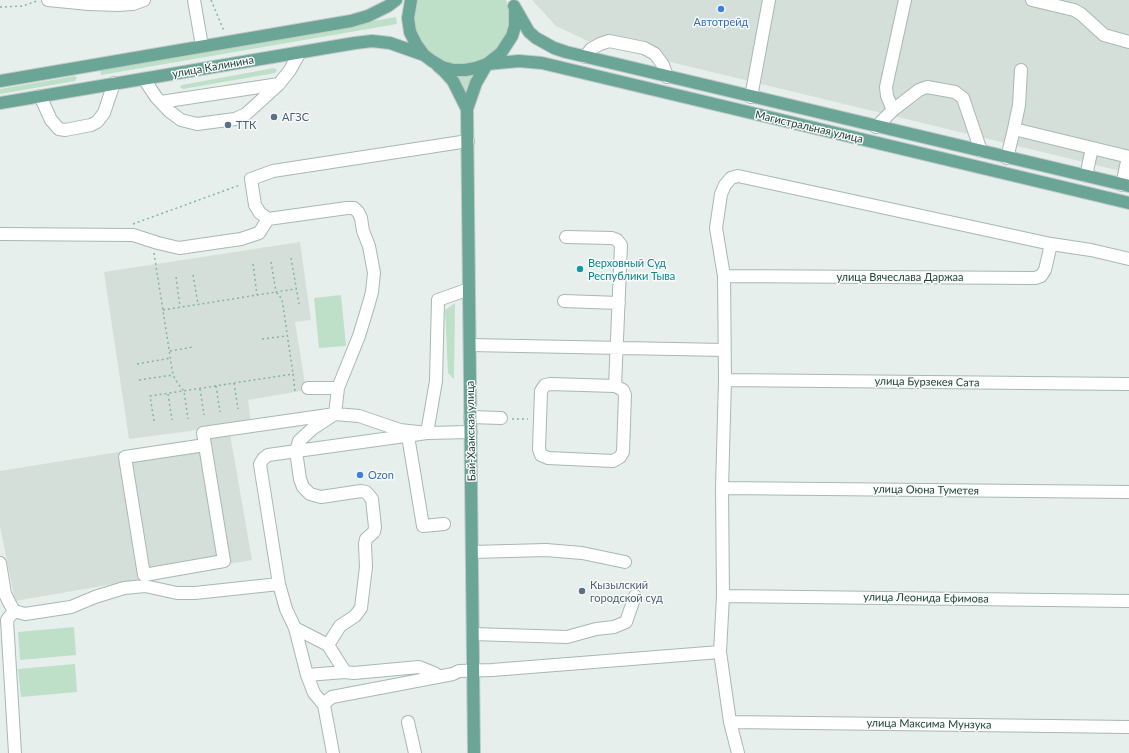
<!DOCTYPE html>
<meta charset="utf-8">
<style>
body{margin:0}
canvas{display:block;background:#e6efeb}
</style>
<canvas width="1129" height="753"></canvas>
<script>
const ctx = document.querySelector('canvas').getContext('2d');
ctx.lineJoin = 'round';
function fillPath(path, color) {
  ctx.fillStyle = color;
  ctx.fill(path, 'evenodd');
}
function poly(rows) {
  const path = new Path2D();
  for (const r of rows) {
    path.moveTo(r[0], r[1]);
    for (let i = 2; i < r.length; i += 2) path.lineTo(r[i], r[i + 1]);
  }
  return path;
}
function stroke(path, color, width, dash) {
  ctx.strokeStyle = color;
  ctx.lineWidth = width;
  ctx.lineCap = dash ? 'butt' : 'round';
  ctx.setLineDash(dash || []);
  ctx.stroke(path);
}
function drawText(font, color, halo, rows, align = 'center') {
  ctx.font = font + ' Lato,sans-serif';
  ctx.lineWidth = 3;
  ctx.setLineDash([]);
  ctx.textBaseline = 'middle';
  ctx.strokeStyle = halo;
  ctx.fillStyle = color;
  for (const [text, x, y, turn = 0] of rows) {
    ctx.save();
    ctx.translate(x, y);
    ctx.rotate((+turn || 0) * Math.PI / 180);
    ctx.textAlign = isNaN(turn) ? turn : align;
    if (halo) ctx.strokeText(text, 0, 0);
    ctx.fillText(text, 0, 0);
    ctx.restore();
  }
}
fillPath(poly([
 [532,0,1129,0,1129,173,592,43,556,26],
 [300,242,311,320,295,322,306,390,248,400,251,423,129,439,104,272],
 [230,434,252,560,15,601,0,526,0,471]
]), '#d4dfda');
fillPath(poly([
 [416,0,506,0,509,9,509,23,505,36,498,48,487,57,475,62,461,64,448,63,435,57,425,48,417,37,414,24,413,10],
 [396,17,397,24,101,75,100,68],
 [274,68,277,70,275,73,183,89,180,87,182,85],
 [474,74,465,93,454,75],
 [75,76,77,78,75,81,0,94,0,89],
 [341,295,346,346,319,348,314,298],
 [455,303,454,379,448,373,445,310],
 [74,627,76,655,20,660,18,632],
 [75,664,77,692,21,697,18,669]
]), '#bfe0c8');
const minor = poly([
 [48,0,89,4,118,5,133,4,144,0],
 [194,0,202,46],
 [1032,0,1074,10,1081,14,1104,35,1129,42],
 [585,57,591,49,600,44,609,41,644,48,655,54,663,65,667,77],
 [1021,70,1019,105,1014,129,1129,157],
 [144,79,156,97,169,111,181,120,197,124,235,119,246,114,279,84,290,70,300,52],
 [40,96,51,120,59,129,65,130,91,125,97,122,104,113,114,83],
 [751,97,769,0],
 [161,102,279,84],
 [893,110,887,96,886,87,905,0],
 [876,127,893,110,919,90,927,87,955,92,963,98,981,151],
 [1007,158,1014,129],
 [1086,176,1092,148],
 [1122,185,1128,157],
 [0,234,133,235,158,243,179,248,241,239,259,233,268,219],
 [566,237,612,238,617,240,621,245,615,386],
 [724,276,1035,278,1041,276,1045,270,1051,244],
 [564,301,619,303],
 [470,345,724,350],
 [725,380,1129,384],
 [550,384,615,386,623,390,625,395,623,452,620,457,613,461,548,458,541,455,539,449,541,391,545,385,550,384],
 [308,388,338,388],
 [470,417,501,418],
 [408,436,423,526,444,524],
 [205,445,125,457,144,575,224,561,203,433,335,414,338,388,359,336,369,303,372,292,374,273,369,246,363,231,361,218,358,212,354,208,347,208,268,219,260,213,255,205,251,179,273,171,468,141],
 [722,488,1129,492],
 [472,552,546,550,582,553,625,562],
 [0,563,5,594,9,602,14,611,25,614,71,607,95,597,124,588,145,586,177,593,195,593,279,584],
 [723,596,1129,601],
 [14,611,7,620,15,753],
 [295,628,328,645,345,672],
 [473,634,567,637,596,629,614,627,626,622,635,596],
 [328,645,340,626,355,616,361,608,366,567,365,544,366,539,374,532,375,527,372,499,366,492,361,491,321,497,310,494,303,487,300,479,296,451,299,441,312,429,335,414,359,416,400,430,427,433,436,381,438,300,469,289],
 [307,675,345,672,354,673,419,667,434,673,439,677],
 [324,705,314,693,307,675,295,628,286,609,279,584,261,471,260,464,263,459,268,455,427,433,471,432],
 [408,722,415,753],
 [730,722,1129,727],
 [333,753,324,705,327,701,332,697,453,674,459,671,492,670,720,652],
 [738,753,730,722,720,652,723,596,722,488,725,380,724,276,716,228,721,194,725,185,731,178,738,176,1051,244,1091,250,1129,259]
]);
const major = poly([
 [411,0,408,18,410,32,416,44,424,55,432,61,442,67,453,70,465,70,476,68,487,64,501,53,512,36,515,26,515,9],
 [514,6,529,32,536,38,554,48,566,52,1129,186],
 [438,66,444,71,453,81,467,109],
 [0,81,351,21,368,16,388,6,396,0],
 [0,103,355,43,372,41,390,43,424,55],
 [474,753,467,109,476,83,487,64,519,61,542,63,1129,203]
]);
stroke(minor, '#a8b8b2', 14);
stroke(major, '#c2cac8', 14);
stroke(poly([
 [211,0,224,31],
 [0,7,23,6,37,1],
 [133,224,240,185],
 [154,253,173,375,178,384,184,391,188,419],
 [291,258,299,304],
 [271,262,276,292,296,289],
 [253,264,257,295],
 [193,275,198,304],
 [176,277,180,307],
 [163,310,276,292,282,299,293,374],
 [262,339,287,336],
 [170,351,193,347],
 [137,364,171,358],
 [139,380,173,375],
 [234,383,238,409],
 [216,386,220,412],
 [200,389,204,415],
 [168,394,172,420],
 [512,419,528,419],
 [154,421,150,396,293,374,295,392]
]), '#86b3a5', 1.5, [2, 3]);
stroke(minor, '#fff', 12);
stroke(major, '#6aa596', 12);
for (const [x, y, r, color] of [
 [721,9,4,"#3f7fe0"],
 [274,117,4,"#5c6f8a"],
 [228,125,4,"#5c6f8a"],
 [580,269,4,"#0f9aa8"],
 [360,475,4,"#3f7fe0"],
 [582,591,4,"#5c6f8a"]
]) {
  const dot = new Path2D();
  dot.arc(x, y, r, 0, 2 * Math.PI);
  ctx.fillStyle = color;
  ctx.fill(dot);
  stroke(dot, '#f7fbf9', 1.5);
}
drawText('11px', '#366cbe', '#f7fbf9', [
 ["Автотрейд",721,22],
 ["Ozon",368,475,"left"]
]);
drawText('11px', '#24423a', '#f7fbf9', [
 ["улица Калинина",213,67,-10],
 ["Магистральная улица",809,127,13],
 ["улица Вячеслава Даржаа",900,277],
 ["улица Бурзекея Сата",927,382,1],
 ["Бай-Хаакская улица",471,431,-91],
 ["улица Оюна Туметея",926,490,1],
 ["улица Леонида Ефимова",926,598,1],
 ["улица Максима Мунзука",929,724,1]
]);
drawText('11px', '#4e5e75', '#f7fbf9', [
 ["АГЗС",282,117],
 ["ТТК",236,125],
 ["Кызылский",590,585],
 ["городской суд",590,598]
], 'left');
drawText('11px', '#0d838f', '#f7fbf9', [
 ["Верховный Суд",588,263],
 ["Республики Тыва",588,276]
], 'left');
</script>
